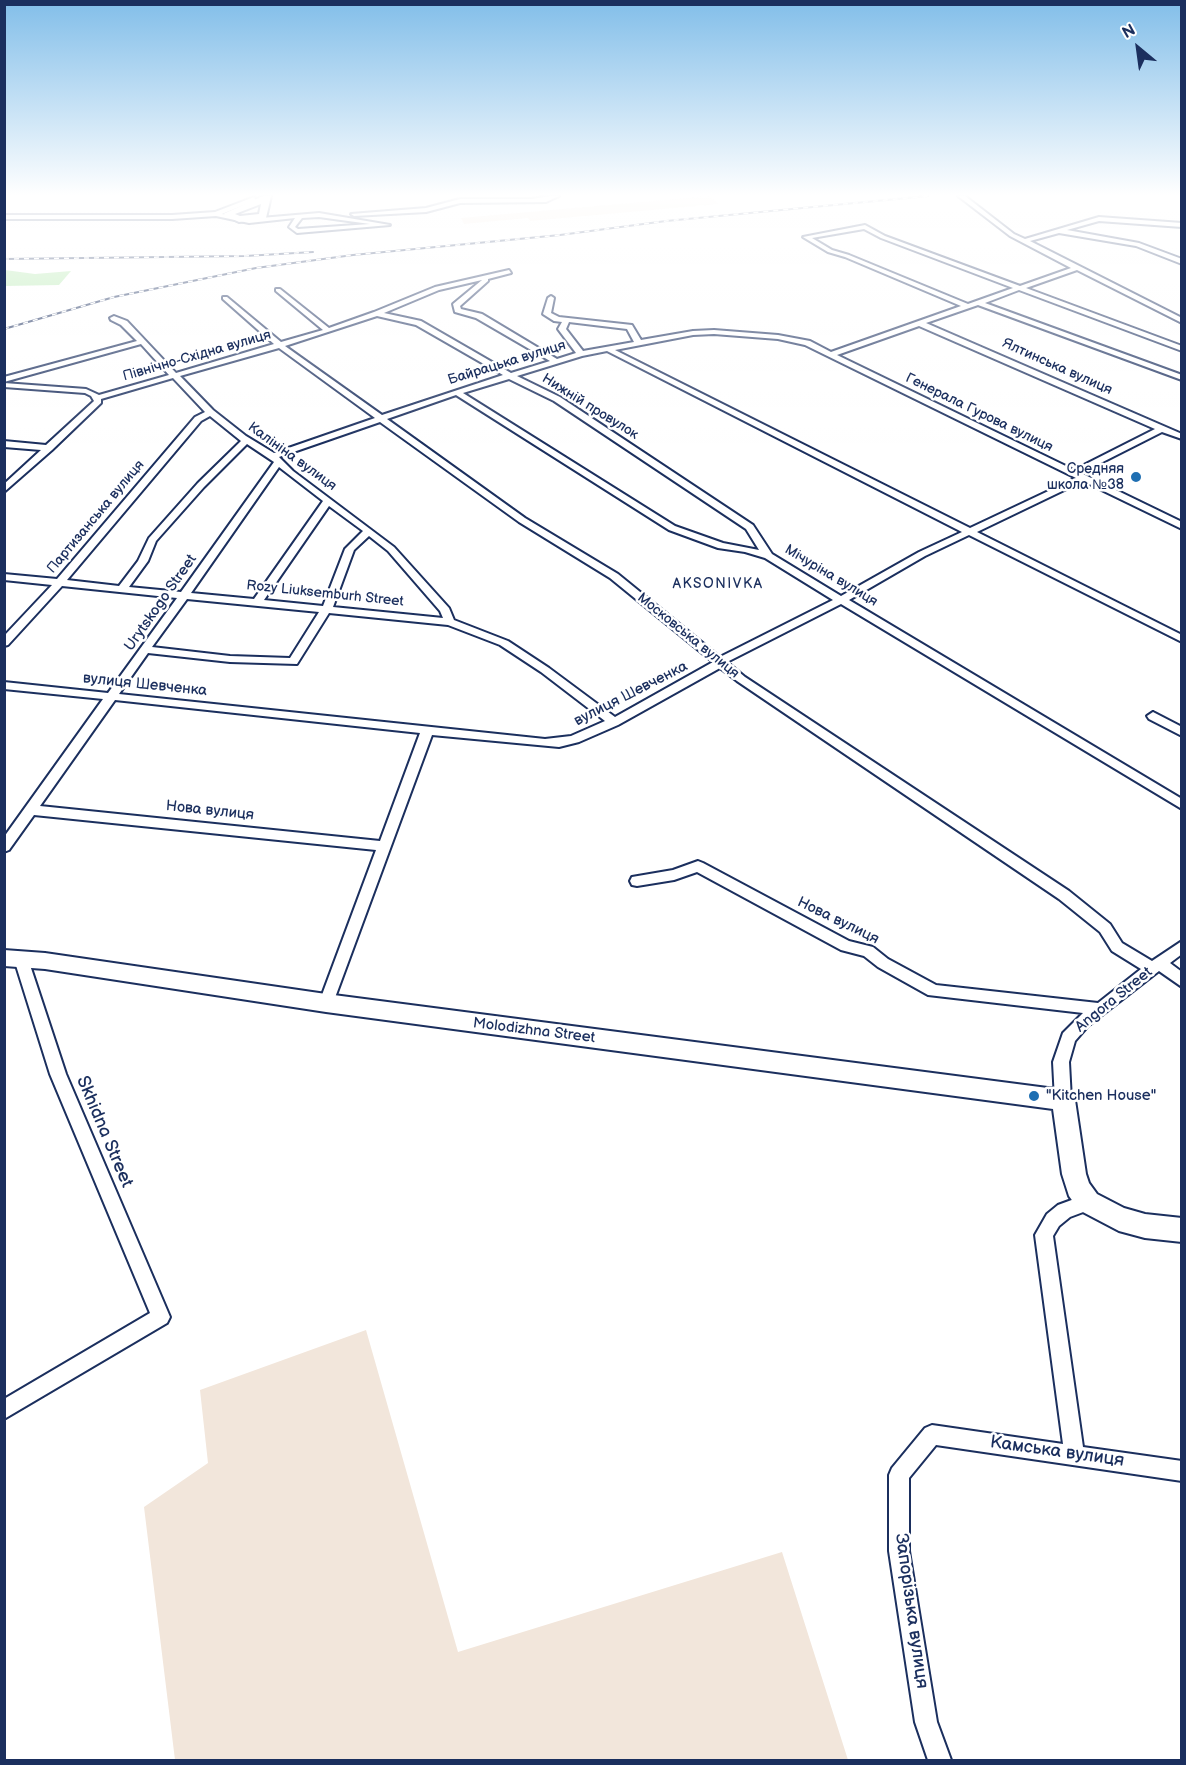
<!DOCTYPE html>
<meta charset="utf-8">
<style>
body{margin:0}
#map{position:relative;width:1186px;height:1765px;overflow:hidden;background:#fff;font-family:"Balsamiq Sans",sans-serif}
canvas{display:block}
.frame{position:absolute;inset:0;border:6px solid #1b2f5e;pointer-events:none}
.north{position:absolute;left:1108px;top:18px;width:60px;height:60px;-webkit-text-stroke:4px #fff;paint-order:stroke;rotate:331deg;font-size:16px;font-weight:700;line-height:24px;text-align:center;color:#1b2f5e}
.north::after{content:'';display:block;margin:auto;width:21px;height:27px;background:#1b2f5e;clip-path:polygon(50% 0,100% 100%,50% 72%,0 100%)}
</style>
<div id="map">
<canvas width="1186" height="1765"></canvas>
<div class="frame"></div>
<div class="north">N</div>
</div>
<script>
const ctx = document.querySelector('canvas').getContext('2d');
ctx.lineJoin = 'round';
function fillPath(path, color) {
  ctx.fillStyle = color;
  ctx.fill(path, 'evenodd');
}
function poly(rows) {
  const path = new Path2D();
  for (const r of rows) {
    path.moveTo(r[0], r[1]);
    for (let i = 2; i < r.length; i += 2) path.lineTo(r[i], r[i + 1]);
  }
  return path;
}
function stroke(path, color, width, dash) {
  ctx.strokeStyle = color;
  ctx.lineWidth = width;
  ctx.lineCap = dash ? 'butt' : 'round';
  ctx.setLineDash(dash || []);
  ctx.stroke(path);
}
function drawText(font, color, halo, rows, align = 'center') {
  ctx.font = font + ' "Balsamiq Sans",sans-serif';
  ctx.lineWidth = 5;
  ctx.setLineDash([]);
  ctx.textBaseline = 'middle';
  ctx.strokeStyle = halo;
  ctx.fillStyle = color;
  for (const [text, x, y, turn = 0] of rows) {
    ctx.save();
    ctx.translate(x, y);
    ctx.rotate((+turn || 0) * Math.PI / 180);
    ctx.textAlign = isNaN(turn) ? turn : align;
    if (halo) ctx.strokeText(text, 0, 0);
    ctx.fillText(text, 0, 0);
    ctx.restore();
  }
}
fillPath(poly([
 [710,196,718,204,530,221,528,218,464,224,461,218],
 [366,1330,458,1652,782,1552,848,1760,175,1760,144,1507,208,1463,200,1390]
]), '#f2e6db');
fillPath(poly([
 [5,270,35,274,71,271,59,285,5,286]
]), '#b0e7aa');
const street = poly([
 [551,196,559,196,546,202,460,203,426,212,354,216,351,214,426,208,460,199,532,199,551,196],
 [958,196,965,196,1014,234,1025,239,1099,217,1182,223,1182,227,1099,221,1067,230,1139,243,1182,259,1182,264,1136,246,1059,233,1030,241,1182,318,1182,323,1077,270,1026,288,1182,346,1182,351,1019,290,985,303,1182,375,1182,380,978,305,926,323,1182,434,1182,439,1162,432,1081,473,1182,522,1182,529,1083,481,977,532,1182,635,1182,642,969,535,925,556,849,600,1182,799,1182,809,841,604,727,662,745,677,1069,891,1110,924,1122,943,1152,961,1182,941,1182,954,1170,963,1182,972,1182,987,1159,971,1088,1026,1075,1041,1069,1062,1071,1100,1069,1105,1063,1107,1057,1105,1055,1100,1053,1062,1063,1033,1083,1013,928,995,878,967,864,956,841,950,697,872,674,880,637,886,632,885,630,881,632,877,673,870,698,861,703,863,849,941,873,947,888,959,936,985,1098,1003,1141,969,1112,951,1100,932,1059,899,737,681,720,668,618,725,579,742,559,747,432,735,333,1003,331,1007,326,1009,321,1007,319,1003,376,850,34,815,9,850,4,852,4,837,103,699,4,689,4,682,108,693,177,598,62,586,8,645,4,646,4,636,52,585,4,580,4,574,57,579,195,417,205,412,173,378,101,399,101,403,52,450,4,492,4,484,41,450,4,447,4,441,46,445,94,401,91,396,85,393,4,387,4,383,86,389,99,395,169,375,141,344,4,382,4,377,137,341,121,325,111,320,110,318,114,316,127,321,176,373,274,344,223,299,223,297,227,297,281,342,323,330,276,291,276,289,280,289,329,328,374,312,435,287,509,270,511,273,488,279,488,281,460,306,461,309,482,314,557,359,576,353,558,329,562,322,554,321,543,314,548,298,551,296,554,298,551,313,559,317,632,325,641,340,693,331,714,330,778,335,810,341,831,352,961,306,845,257,828,252,803,237,865,225,885,236,1020,286,1071,268,1010,236,958,196],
 [864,229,881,238,1013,288,968,304,849,255,832,250,812,238,864,229],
 [482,280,453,304,455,312,476,318,550,361,511,373,421,321,384,313,439,290,482,280],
 [377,316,416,325,503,375,382,415,285,346,377,316],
 [569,322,627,329,634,342,583,351,566,329,569,322],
 [919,326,1155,429,1074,470,837,355,919,326],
 [714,334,778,339,805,345,1076,478,970,528,615,350,693,335,714,334],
 [279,348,375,418,274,453,246,436,213,410,180,376,279,348],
 [607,351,962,532,919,552,841,596,772,554,753,525,560,397,517,376,582,356,607,351],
 [509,379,554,401,746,529,759,550,723,543,675,526,463,393,509,379],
 [456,395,669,530,718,548,745,552,765,558,833,600,720,657,618,574,525,518,387,419,456,395],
 [210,416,241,441,198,483,149,538,138,561,119,586,67,580,201,421,210,416],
 [380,422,519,522,610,578,713,662,615,717,549,668,508,641,454,620,449,608,394,547,293,471,279,457,380,422],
 [247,444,274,462,181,592,129,587,148,561,156,541,204,487,247,444],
 [279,467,323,501,254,599,191,593,279,467],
 [329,506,363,531,345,549,323,606,264,600,329,506],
 [369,536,388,551,440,611,443,618,333,607,354,550,369,536],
 [187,599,319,612,290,658,230,656,152,647,187,599],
 [329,613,448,625,500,645,541,672,605,721,571,736,545,739,119,694,148,653,230,662,297,664,329,613],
 [115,700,420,733,380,841,40,806,115,700],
 [254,197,256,200,222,214,249,219,319,213,390,225,297,233,289,227,295,218,249,223,216,216,172,219,4,219,4,215,172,215,215,212,254,197],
 [319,217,370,224,298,229,295,227,302,218,319,217],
 [1153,712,1182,727,1182,736,1149,719,1147,716,1153,712],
 [21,953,26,955,28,959,66,1074,170,1317,167,1323,4,1419,4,1399,150,1313,50,1074,14,959,16,955,21,953],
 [1088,1194,1094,1196,1097,1202,1094,1208,1070,1217,1059,1226,1053,1236,1083,1447,1182,1461,1182,1481,936,1445,909,1478,909,1551,937,1722,951,1760,928,1760,915,1722,889,1551,889,1475,892,1468,925,1428,932,1425,1063,1444,1035,1235,1047,1214,1058,1205,1088,1194]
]);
const secondary = poly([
 [263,196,271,196,266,218,239,222,223,214,263,196],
 [261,204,259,214,240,216,235,214,261,204],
 [4,950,45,953,326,994,1063,1090,1071,1093,1075,1100,1086,1174,1089,1183,1097,1194,1124,1208,1145,1214,1182,1218,1182,1242,1145,1238,1119,1231,1079,1210,1069,1196,1062,1174,1053,1109,326,1012,45,969,4,966,4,950]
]);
stroke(street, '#1b2f5e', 4);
stroke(secondary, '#1b2f5e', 4);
fillPath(street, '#fff');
fillPath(secondary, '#fff');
const rail = poly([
 [4,259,245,256,313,252],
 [4,329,114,297,256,268,353,255,560,235,666,221,928,196]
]);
stroke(rail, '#1b2f5e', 2);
stroke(rail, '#fff', 1.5, [5]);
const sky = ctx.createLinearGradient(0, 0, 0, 443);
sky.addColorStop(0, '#82bee9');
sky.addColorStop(0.44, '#fff');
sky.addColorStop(1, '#ffffff00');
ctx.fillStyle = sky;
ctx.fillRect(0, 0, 1186, 443);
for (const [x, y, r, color] of [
 [1136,477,6,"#1f6fb2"],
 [1034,1096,6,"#1f6fb2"]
]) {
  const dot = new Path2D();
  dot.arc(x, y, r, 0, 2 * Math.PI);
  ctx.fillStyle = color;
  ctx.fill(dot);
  stroke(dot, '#fff', 2);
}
drawText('14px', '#1b2f5e', '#fff', [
 ["Північно-Східна вулиця",197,356,-16],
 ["Байрацька вулиця",507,363,-17],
 ["Ялтинська вулиця",1057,367,24],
 ["Нижній провулок",590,407,32],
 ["Генерала Гурова вулиця",979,413,26],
 ["Калініна вулиця",292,457,36],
 ["Партизанська вулиця",96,517,-50],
 ["Мічуріна вулиця",831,576,31],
 ["Rozy Liuksemburh Street",325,594,6],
 ["Московська вулиця",688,636,39]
]);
drawText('14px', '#1b2f5e', '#fff', [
 ["Средняя",1124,469],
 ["школа №38",1124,485]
], 'right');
ctx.letterSpacing = '1.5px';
drawText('14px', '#1b2f5e', '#fff', [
 ["AKSONІVKA",718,584]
]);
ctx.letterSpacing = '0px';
drawText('15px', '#1b2f5e', '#fff', [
 ["Urytskogo Street",161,603,-55],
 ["вулиця Шевченка",145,685,6],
 ["вулиця Шевченка",631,694,-27],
 ["Нова вулиця",210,811,6],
 ["Нова вулиця",838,921,26],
 ["Angora Street",1114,1000,-39],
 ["Molodizhna Street",534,1031,7]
]);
drawText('15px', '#1b2f5e', '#fff', [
 ["\"Kitchen House\"",1046,1096]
], 'left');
drawText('18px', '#1b2f5e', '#fff', [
 ["Skhidna Street",104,1132,67],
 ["Камська вулиця",1057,1452,8],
 ["Запорізька вулиця",911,1611,82]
]);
</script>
